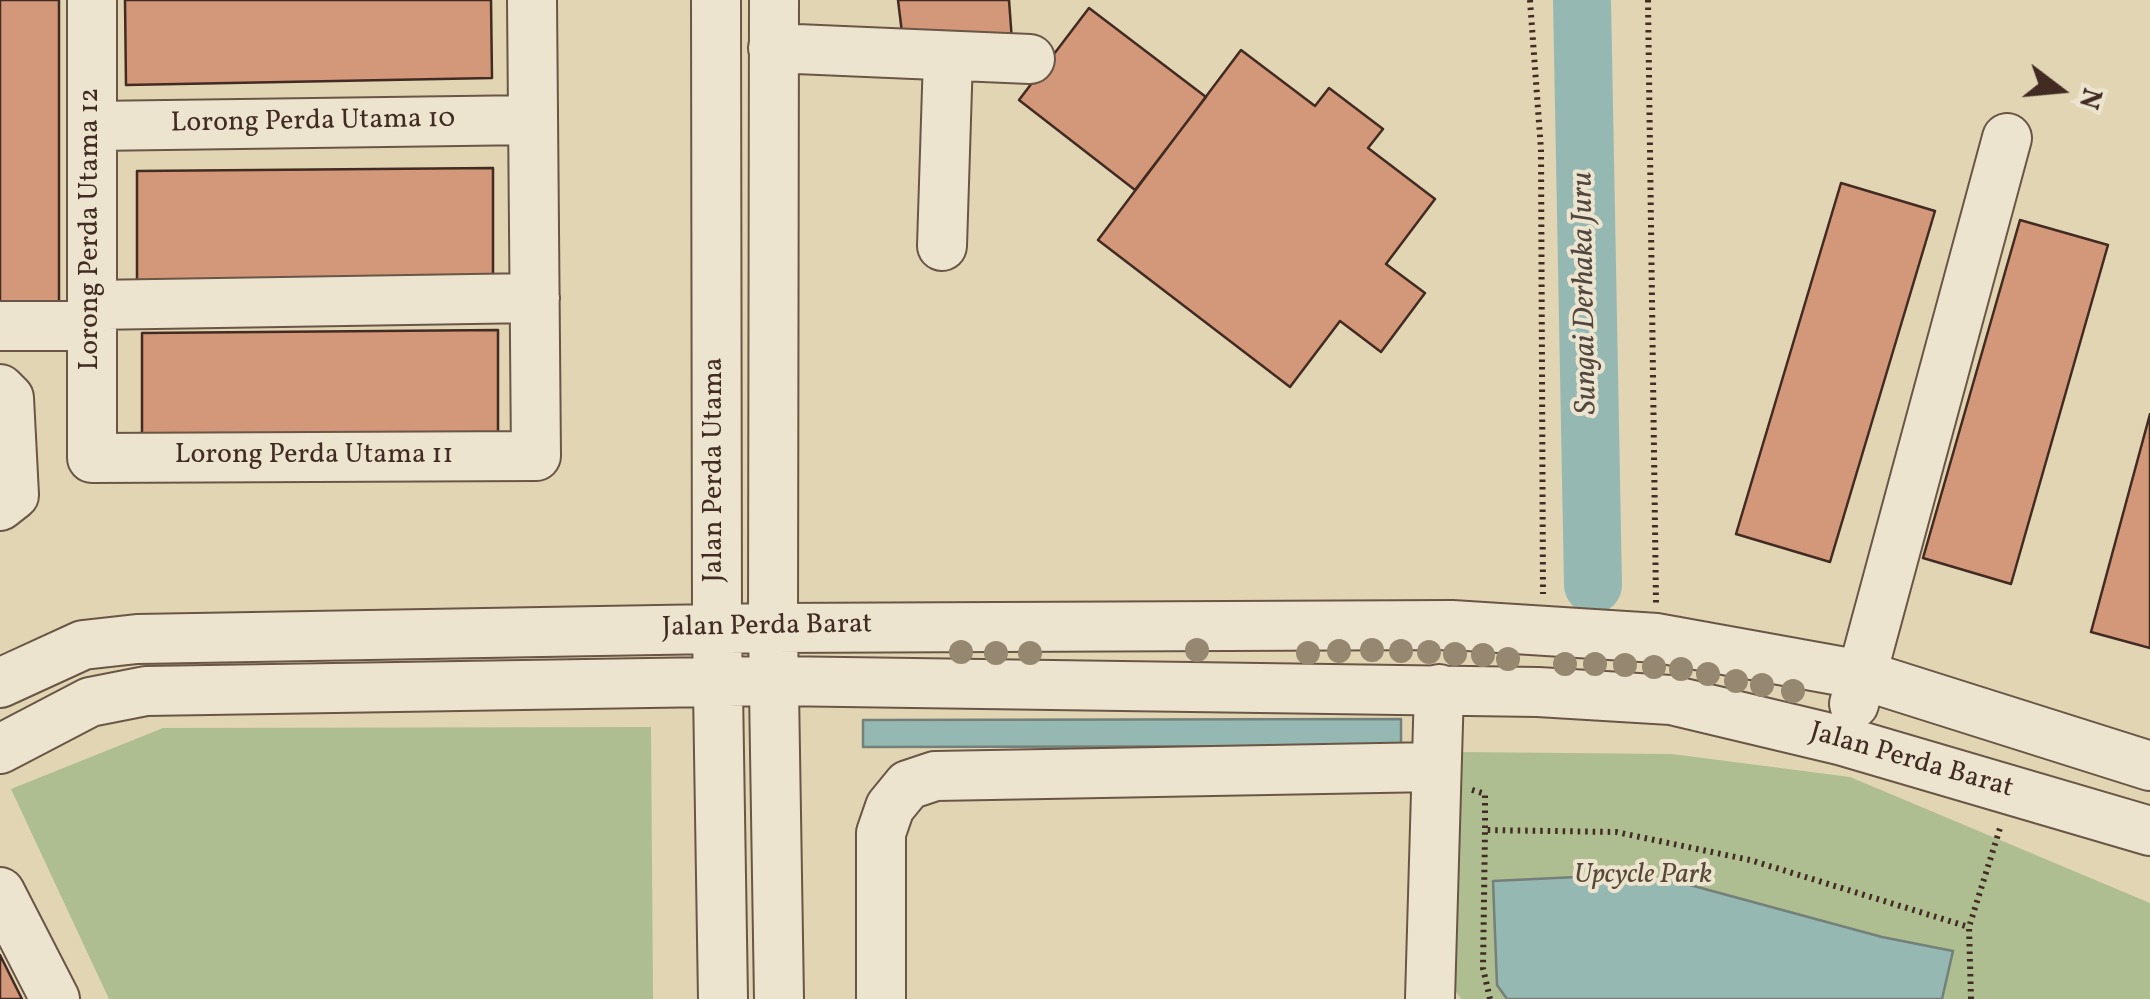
<!DOCTYPE html>
<style>
body{margin:0}
#map{position:relative;width:2150px;height:999px;overflow:hidden;background:#e2d5b4;font-family:Vollkorn,serif}
canvas{display:block}
.north{position:absolute;left:2010px;top:40px;width:100px;height:100px;-webkit-text-stroke:8px #ece4ce;paint-order:stroke;rotate:106deg;font-size:28px;font-weight:700;line-height:40px;text-align:center;color:#412b22}
.north::after{content:'';display:block;margin:auto;width:35px;height:45px;background:#412b22;clip-path:polygon(50% 0,100% 100%,50% 72%,0 100%)}
</style>
<div id="map">
<canvas width="2150" height="999"></canvas>
<div class="north">N</div>
</div>
<script>
const ctx = document.querySelector('canvas').getContext('2d');
ctx.lineJoin = 'round';
function fillPath(path, color) {
  ctx.fillStyle = color;
  ctx.fill(path, 'evenodd');
}
function poly(rows) {
  const path = new Path2D();
  for (const r of rows) {
    path.moveTo(r[0], r[1]);
    for (let i = 2; i < r.length; i += 2) path.lineTo(r[i], r[i + 1]);
  }
  return path;
}
function stroke(path, color, width, dash) {
  ctx.strokeStyle = color;
  ctx.lineWidth = width;
  ctx.lineCap = dash ? 'butt' : 'round';
  ctx.setLineDash(dash || []);
  ctx.stroke(path);
}
function drawText(font, color, halo, rows, align = 'center') {
  ctx.font = font + ' Vollkorn,serif';
  ctx.lineWidth = 8;
  ctx.setLineDash([]);
  ctx.textBaseline = 'middle';
  ctx.strokeStyle = halo;
  ctx.fillStyle = color;
  for (const [text, x, y, turn = 0] of rows) {
    ctx.save();
    ctx.translate(x, y);
    ctx.rotate((+turn || 0) * Math.PI / 180);
    ctx.textAlign = isNaN(turn) ? turn : align;
    if (halo) ctx.strokeText(text, 0, 0);
    ctx.fillText(text, 0, 0);
    ctx.restore();
  }
}
fillPath(poly([
 [651,727,653,999,109,999,11,789,163,728],
 [1459,752,1672,754,1850,777,2150,903,2150,999,1461,999,1455,990]
]), '#aebe91');
const water = poly([
 [1401,719,1401,746,863,747,863,720,1401,719],
 [1576,877,1679,882,1882,937,1953,951,1942,999,1507,999,1497,985,1493,881,1576,877]
]);
fillPath(water, '#96b8b3');
stroke(water, '#748079', 2.5);
stroke(poly([
 [1582,0,1593,585]
]), '#96b8b3', 58);
const building = poly([
 [0,0,59,0,59,315,0,315,0,0],
 [125,0,491,0,492,78,126,85,125,0],
 [898,0,1009,0,1012,41,903,41,898,0],
 [1089,8,1206,97,1135,190,1019,100,1089,8],
 [1241,50,1315,106,1329,88,1383,129,1368,148,1435,199,1386,264,1425,293,1381,352,1340,321,1290,387,1098,240,1241,50],
 [493,168,493,280,137,283,137,171,493,168],
 [1841,183,1935,211,1830,562,1736,534,1841,183],
 [2020,220,2108,245,2011,584,1923,558,2020,220],
 [498,330,498,442,142,445,142,333,498,330],
 [2150,414,2150,648,2091,632,2150,414],
 [0,955,22,999,0,999,0,955]
]);
fillPath(building, '#d39779');
stroke(building, '#412b22', 2.5);
const minor = poly([
 [92,0,92,458,536,456,532,0],
 [716,0,717,629,723,999],
 [774,0,773,628,779,999],
 [773,48,1030,59],
 [93,126,533,120],
 [942,246,948,57],
 [92,305,535,298],
 [0,326,92,326],
 [0,389,9,398,14,495,0,506],
 [0,683,83,645,137,639,773,628,1452,625,1657,638,1862,675,2150,766],
 [1854,704,2007,138],
 [0,749,90,702,146,691,774,681,1538,692,1671,700,1843,741,2150,831],
 [0,892,55,999],
 [881,999,881,833,890,807,908,785,935,776,1435,767],
 [1430,999,1439,689]
]);
stroke(minor, '#695646', 52);
stroke(poly([
 [1530,0,1541,150,1543,594],
 [1648,0,1656,603],
 [1472,790,1485,794,1485,830],
 [1490,999,1483,968,1485,830,1616,832,1750,860,1969,927],
 [1971,999,1969,927,2001,825]
]), '#412b22', 6, [2.5, 5]);
stroke(minor, '#ece4ce', 48);
ctx.fillStyle = '#968770';
for (const [x, y] of [
 [1197,650],
 [1372,650],
 [1339,651],
 [1401,651],
 [961,652],
 [1429,652],
 [996,653],
 [1030,653],
 [1308,653],
 [1455,654],
 [1483,655],
 [1508,659],
 [1565,664],
 [1595,664],
 [1625,665],
 [1654,667],
 [1681,669],
 [1708,674],
 [1736,681],
 [1762,685],
 [1793,691]
]) {
  ctx.beginPath();
  ctx.arc(x, y, 12, 0, 2 * Math.PI);
  ctx.fill();
}
drawText('28px', '#412b22', '#ece4ce', [
 ["Lorong Perda Utama 10",313,123,-1],
 ["Lorong Perda Utama 12",92,229,-90],
 ["Lorong Perda Utama 11",314,457],
 ["Jalan Perda Utama",716,470,-90],
 ["Jalan Perda Barat",767,628,-1],
 ["Jalan Perda Barat",1911,762,16]
]);
drawText('italic 28px', '#574838', '#ece4ce', [
 ["Upcycle Park",1643,877]
]);
drawText('italic 30px', '#52473f', '#ece4ce', [
 ["Sungai Derhaka Juru",1587,293,-91]
]);
</script>
